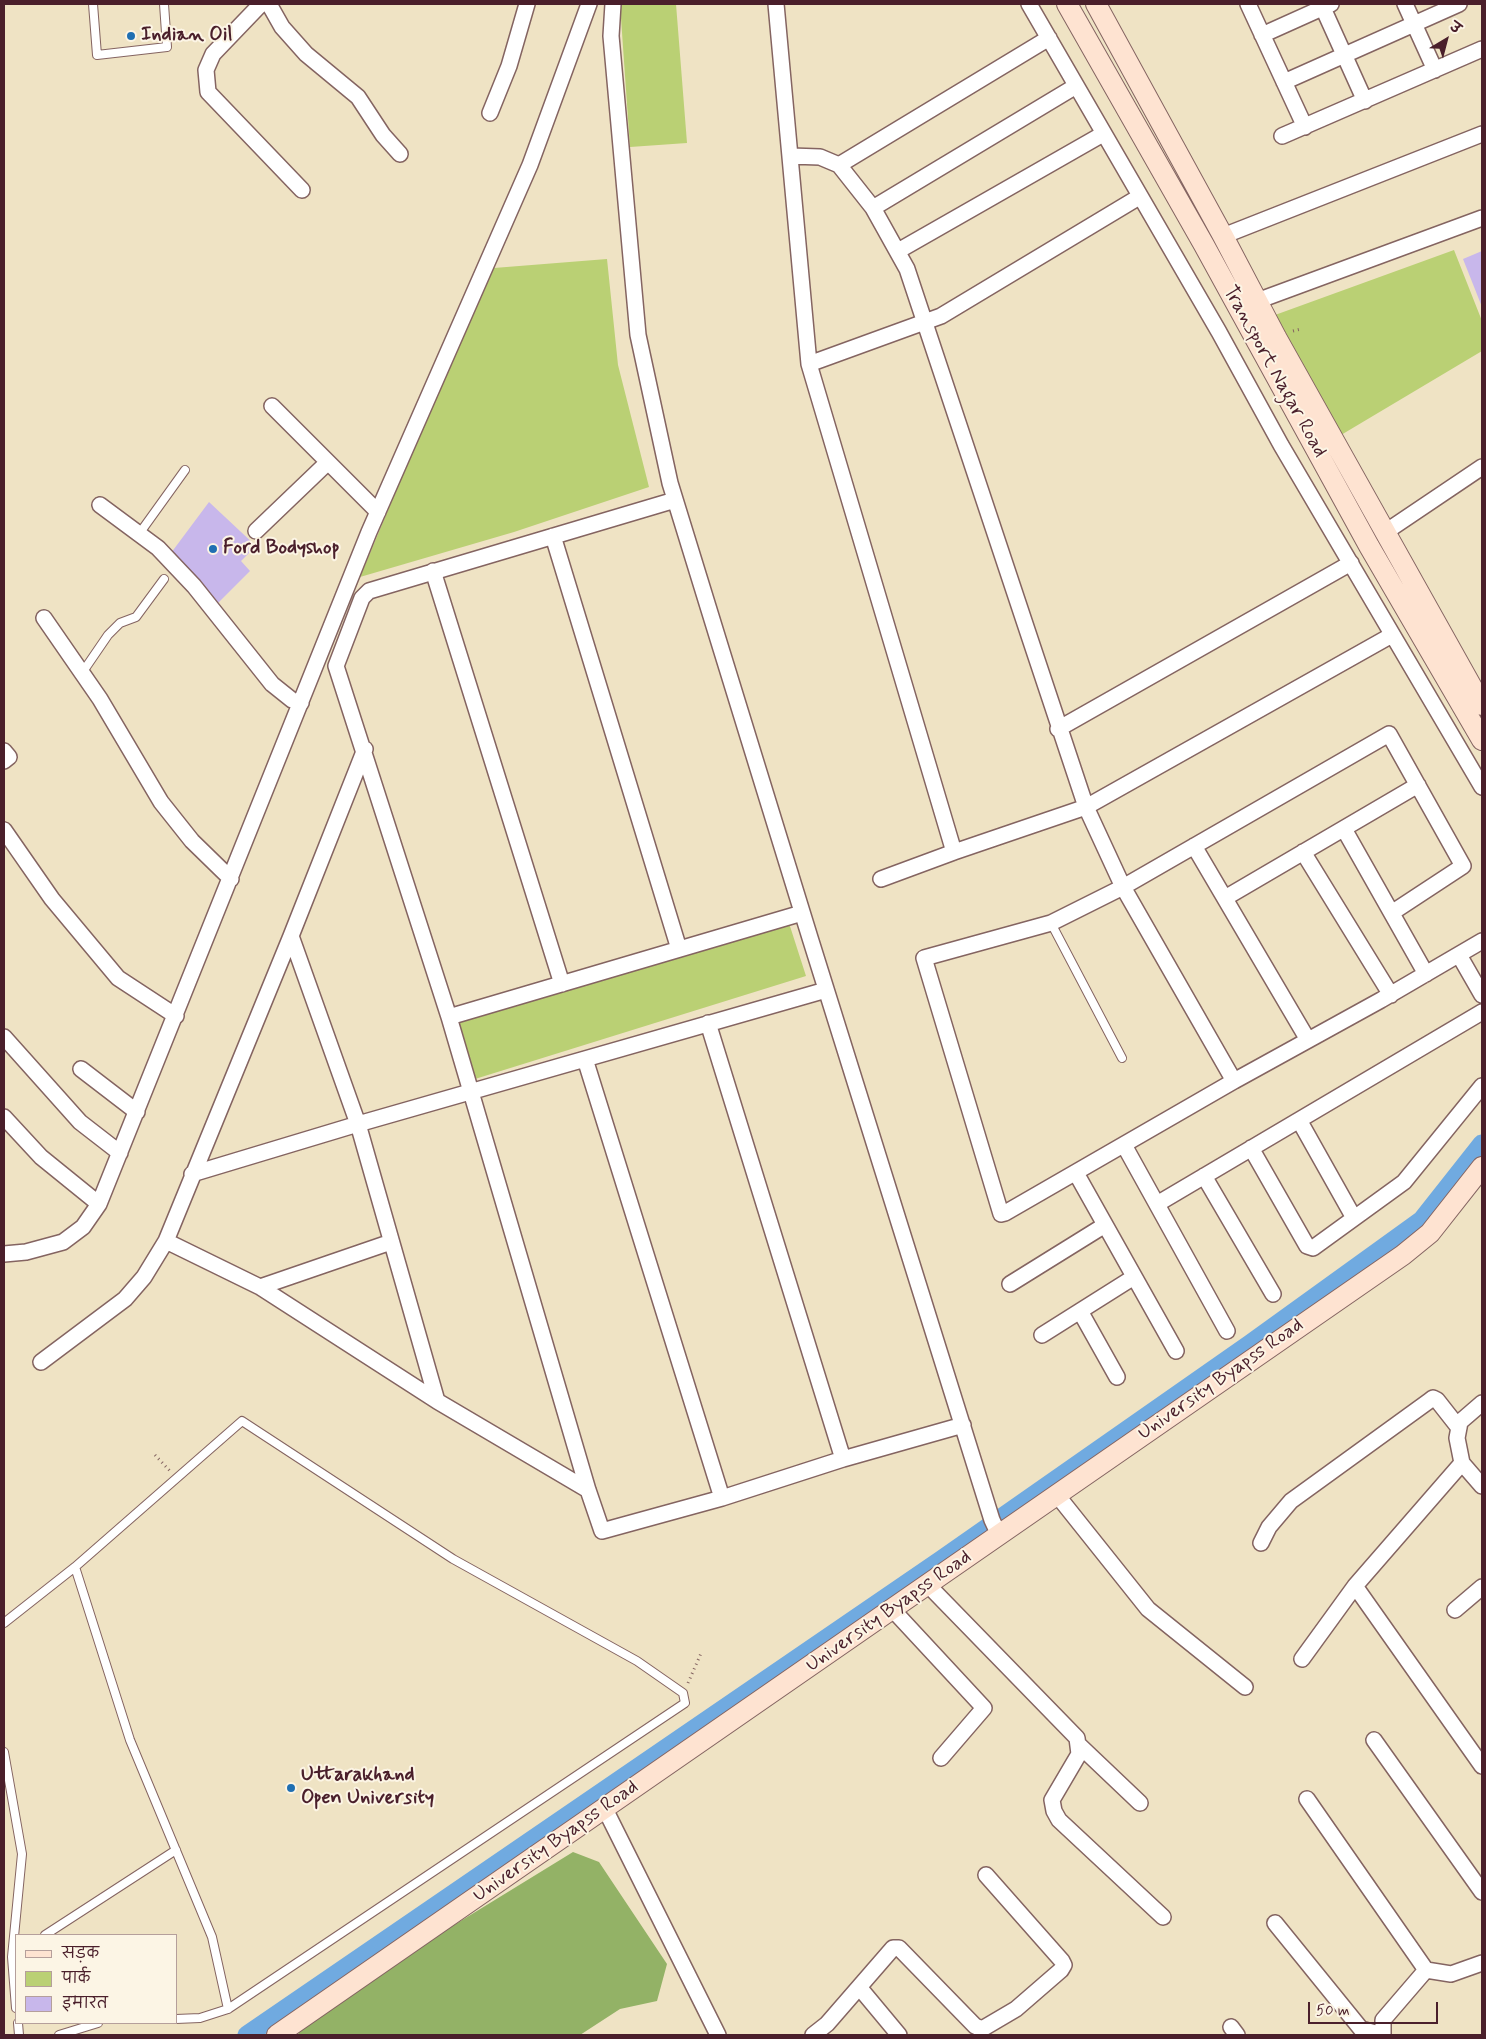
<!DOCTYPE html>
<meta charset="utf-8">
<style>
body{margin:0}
#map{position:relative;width:1486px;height:2039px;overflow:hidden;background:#efe3c4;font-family:Mynerve,"Playpen Sans Deva",sans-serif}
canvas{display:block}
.frame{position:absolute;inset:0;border:5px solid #4a1f2b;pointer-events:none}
.legend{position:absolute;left:15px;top:1934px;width:162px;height:90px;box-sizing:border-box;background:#fcf5e5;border:1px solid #b59f9b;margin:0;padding:6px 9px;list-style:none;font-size:15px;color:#4a1f2b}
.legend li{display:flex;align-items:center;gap:10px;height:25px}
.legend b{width:25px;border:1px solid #b59f9b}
.north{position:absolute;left:1421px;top:15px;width:50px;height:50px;-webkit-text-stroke:4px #fcf5e5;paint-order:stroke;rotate:37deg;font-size:14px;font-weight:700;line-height:20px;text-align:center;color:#4a1f2b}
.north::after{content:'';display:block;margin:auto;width:18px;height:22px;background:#4a1f2b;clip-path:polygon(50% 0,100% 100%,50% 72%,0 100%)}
.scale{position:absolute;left:1308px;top:2002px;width:130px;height:22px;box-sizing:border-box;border:2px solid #4a1f2b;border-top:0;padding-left:6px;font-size:15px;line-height:18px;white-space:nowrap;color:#4a1f2b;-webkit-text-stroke:4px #fcf5e5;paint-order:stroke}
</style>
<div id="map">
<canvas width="1486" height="2039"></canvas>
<div class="frame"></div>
<ul class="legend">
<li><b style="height:6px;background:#fee3d1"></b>सड़क</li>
<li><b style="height:14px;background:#bad074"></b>पार्क</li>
<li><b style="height:14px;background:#c8b7eb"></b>इमारत</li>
</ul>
<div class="north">उ</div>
<div class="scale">50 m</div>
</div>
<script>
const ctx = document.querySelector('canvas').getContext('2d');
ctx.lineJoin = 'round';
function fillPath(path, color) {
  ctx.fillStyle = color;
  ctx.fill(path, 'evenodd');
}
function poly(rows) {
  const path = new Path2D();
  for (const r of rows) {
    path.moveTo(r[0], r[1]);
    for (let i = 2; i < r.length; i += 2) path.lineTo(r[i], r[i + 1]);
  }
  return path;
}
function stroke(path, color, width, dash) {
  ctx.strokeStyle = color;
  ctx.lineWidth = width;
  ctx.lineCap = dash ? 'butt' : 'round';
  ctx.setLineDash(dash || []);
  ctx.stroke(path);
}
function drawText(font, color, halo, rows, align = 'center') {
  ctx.font = font + ' Mynerve,sans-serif';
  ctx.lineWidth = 4;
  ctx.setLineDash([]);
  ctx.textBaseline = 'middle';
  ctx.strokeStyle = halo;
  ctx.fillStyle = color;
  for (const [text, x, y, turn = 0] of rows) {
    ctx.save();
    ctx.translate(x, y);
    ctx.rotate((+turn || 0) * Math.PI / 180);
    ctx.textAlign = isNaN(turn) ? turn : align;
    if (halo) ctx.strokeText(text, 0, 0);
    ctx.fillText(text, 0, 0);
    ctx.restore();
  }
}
fillPath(poly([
 [620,4,676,4,687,143,630,147],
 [1454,250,1482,321,1482,351,1341,435,1275,315],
 [607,259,618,365,649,487,514,532,360,577,445,374,494,268],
 [788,920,806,976,475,1079,458,1023]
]), '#bad074');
fillPath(poly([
 [573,1852,599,1862,667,1964,657,2001,620,2009,580,2035,298,2035,306,2016]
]), '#93b266');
stroke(poly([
 [247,2035,941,1560,1250,1344,1422,1220,1482,1144]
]), '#70aae0', 19);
fillPath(poly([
 [1482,251,1482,307,1463,259],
 [209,502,256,546,241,561,250,571,218,603,171,553]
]), '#c8b7eb');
const lane = poly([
 [93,4,97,55,167,47,164,4],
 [139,534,185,470],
 [82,673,108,635,120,623,136,617,164,579],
 [1051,923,1122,1058],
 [75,1567,130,1740,212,1937,228,2009],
 [4,1623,75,1567,242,1421,453,1559,637,1661,683,1693,685,1703,228,2009,200,2018,176,2019],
 [4,1752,22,1854,12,1957,16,2008],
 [45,1935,176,1850],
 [18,2023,19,2035],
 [59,2035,98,2023]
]);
const street = poly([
 [261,4,213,54,206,70,208,92,302,190],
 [269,4,282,27,306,54,358,97,383,135,400,154],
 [613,4,611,36,638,335,670,483,811,941,992,1520,999,1535],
 [776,4,809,364,954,852,1086,807,1392,635],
 [1029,4,1219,332,1281,445,1482,787],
 [1248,4,1305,127],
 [1405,4,1435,70],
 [1323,8,1365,101],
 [1262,35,1331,4],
 [1284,82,1459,4],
 [490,113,509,66,527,4],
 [1282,136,1482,49],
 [791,156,820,157,839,165,873,208,907,269,1086,807,1123,887,1234,1081,1381,1000,1482,941],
 [839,165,1049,38],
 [873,208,1076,86],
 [1223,236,1482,134],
 [898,251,1103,134],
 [1257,301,1482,218],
 [809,364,941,316,1139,197],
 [272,406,378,512],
 [675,500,369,591,362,598,336,666,449,1017,588,1490,602,1531,722,1498,843,1459,963,1425],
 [100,505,158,548,194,586,272,684,292,700,301,703],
 [256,531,327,463],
 [1384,533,1482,467],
 [553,536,679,949],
 [433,571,562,984],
 [44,618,100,699,161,802,192,841,231,879],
 [1058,729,1351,563],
 [4,751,9,757,4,761],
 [1344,829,1426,974],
 [4,830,52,899,118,978,176,1016],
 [1194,846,1308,1040],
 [1303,852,1391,995],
 [881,879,954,852],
 [1225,898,1418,785],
 [291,936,358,1124,437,1401],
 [1459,955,1482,995],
 [449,1017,802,913],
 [708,1023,843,1459],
 [4,1037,80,1122,120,1153],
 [585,1059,722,1498],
 [81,1069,137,1112],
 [1234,1081,1005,1213,1001,1214,924,958,1051,923,1123,887,1389,734,1463,866,1393,912],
 [4,1117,41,1157,99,1204],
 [1299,1120,1354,1218],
 [1124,1145,1227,1331],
 [1251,1148,1307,1246,1313,1248,1404,1182,1482,1086],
 [1076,1173,1176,1351],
 [192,1174,358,1124,826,990],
 [1204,1176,1273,1294],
 [1157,1204,1482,1012],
 [166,1241,260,1287,437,1401,588,1490],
 [4,1254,26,1252,63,1242,83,1227,99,1204,369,532,530,165,589,4],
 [1010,1284,1105,1225],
 [260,1287,391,1242],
 [1080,1311,1117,1377],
 [1042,1335,1134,1277],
 [41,1362,125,1299,144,1277,166,1241,291,936,365,749],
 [1462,1463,1482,1486],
 [1057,1495,1148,1609,1245,1687],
 [1261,1543,1269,1527,1291,1501,1429,1401,1433,1398,1437,1400,1459,1428],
 [928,1585,1077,1738,1079,1754,1052,1800,1054,1811,1059,1820,1163,1917],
 [1355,1586,1482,1766],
 [893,1610,984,1708,941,1758],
 [1455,1610,1482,1587],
 [1302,1659,1355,1586,1462,1463,1457,1438,1460,1422,1482,1403],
 [1374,1740,1482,1892],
 [1079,1745,1140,1803],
 [1307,1799,1426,1970,1383,2020,1383,2035],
 [605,1809,718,2035],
 [1275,1923,1361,2029,1382,2035],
 [1426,1970,1451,1974,1482,1963],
 [859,1987,899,2035],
 [1231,2027,1237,2035],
 [813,2035,827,2024,893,1948,899,1948,975,2026,982,2029,1016,2009,1061,1970,1064,1965,1062,1961,986,1875]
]);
const secondary = poly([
 [1067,4,1204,245,1369,546,1482,740],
 [1096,4,1223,236,1276,337,1482,705],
 [277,2035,1403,1255,1430,1233,1482,1167]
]);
stroke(lane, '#846461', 10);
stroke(street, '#846461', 18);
stroke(secondary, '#846461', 22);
stroke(poly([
 [1293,331,1301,329],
 [155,1455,170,1471],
 [688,1683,702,1651]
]), '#846461', 3, [1, 4]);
stroke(lane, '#fff', 8);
stroke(street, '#fff', 15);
stroke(secondary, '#fee3d1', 20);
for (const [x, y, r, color] of [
 [131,36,5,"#1f6fb2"],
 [213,549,5,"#1f6fb2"],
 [291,1788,5,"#1f6fb2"]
]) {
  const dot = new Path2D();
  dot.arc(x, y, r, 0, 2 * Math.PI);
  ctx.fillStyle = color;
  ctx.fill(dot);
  stroke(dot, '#fcf5e5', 2);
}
drawText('bold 20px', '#4a1f2b', '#fcf5e5', [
 ["Indian Oil",141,36],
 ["Ford Bodyshop",223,549],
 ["Uttarakhand",301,1776],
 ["Open University",301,1799]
], 'left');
drawText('20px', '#4a1f2b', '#fcf5e5', [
 ["Transport Nagar Road",1274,372,61],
 ["University Byapss Road",1221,1380,-35],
 ["University Byapss Road",889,1612,-35],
 ["University Byapss Road",556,1842,-35]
]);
</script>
